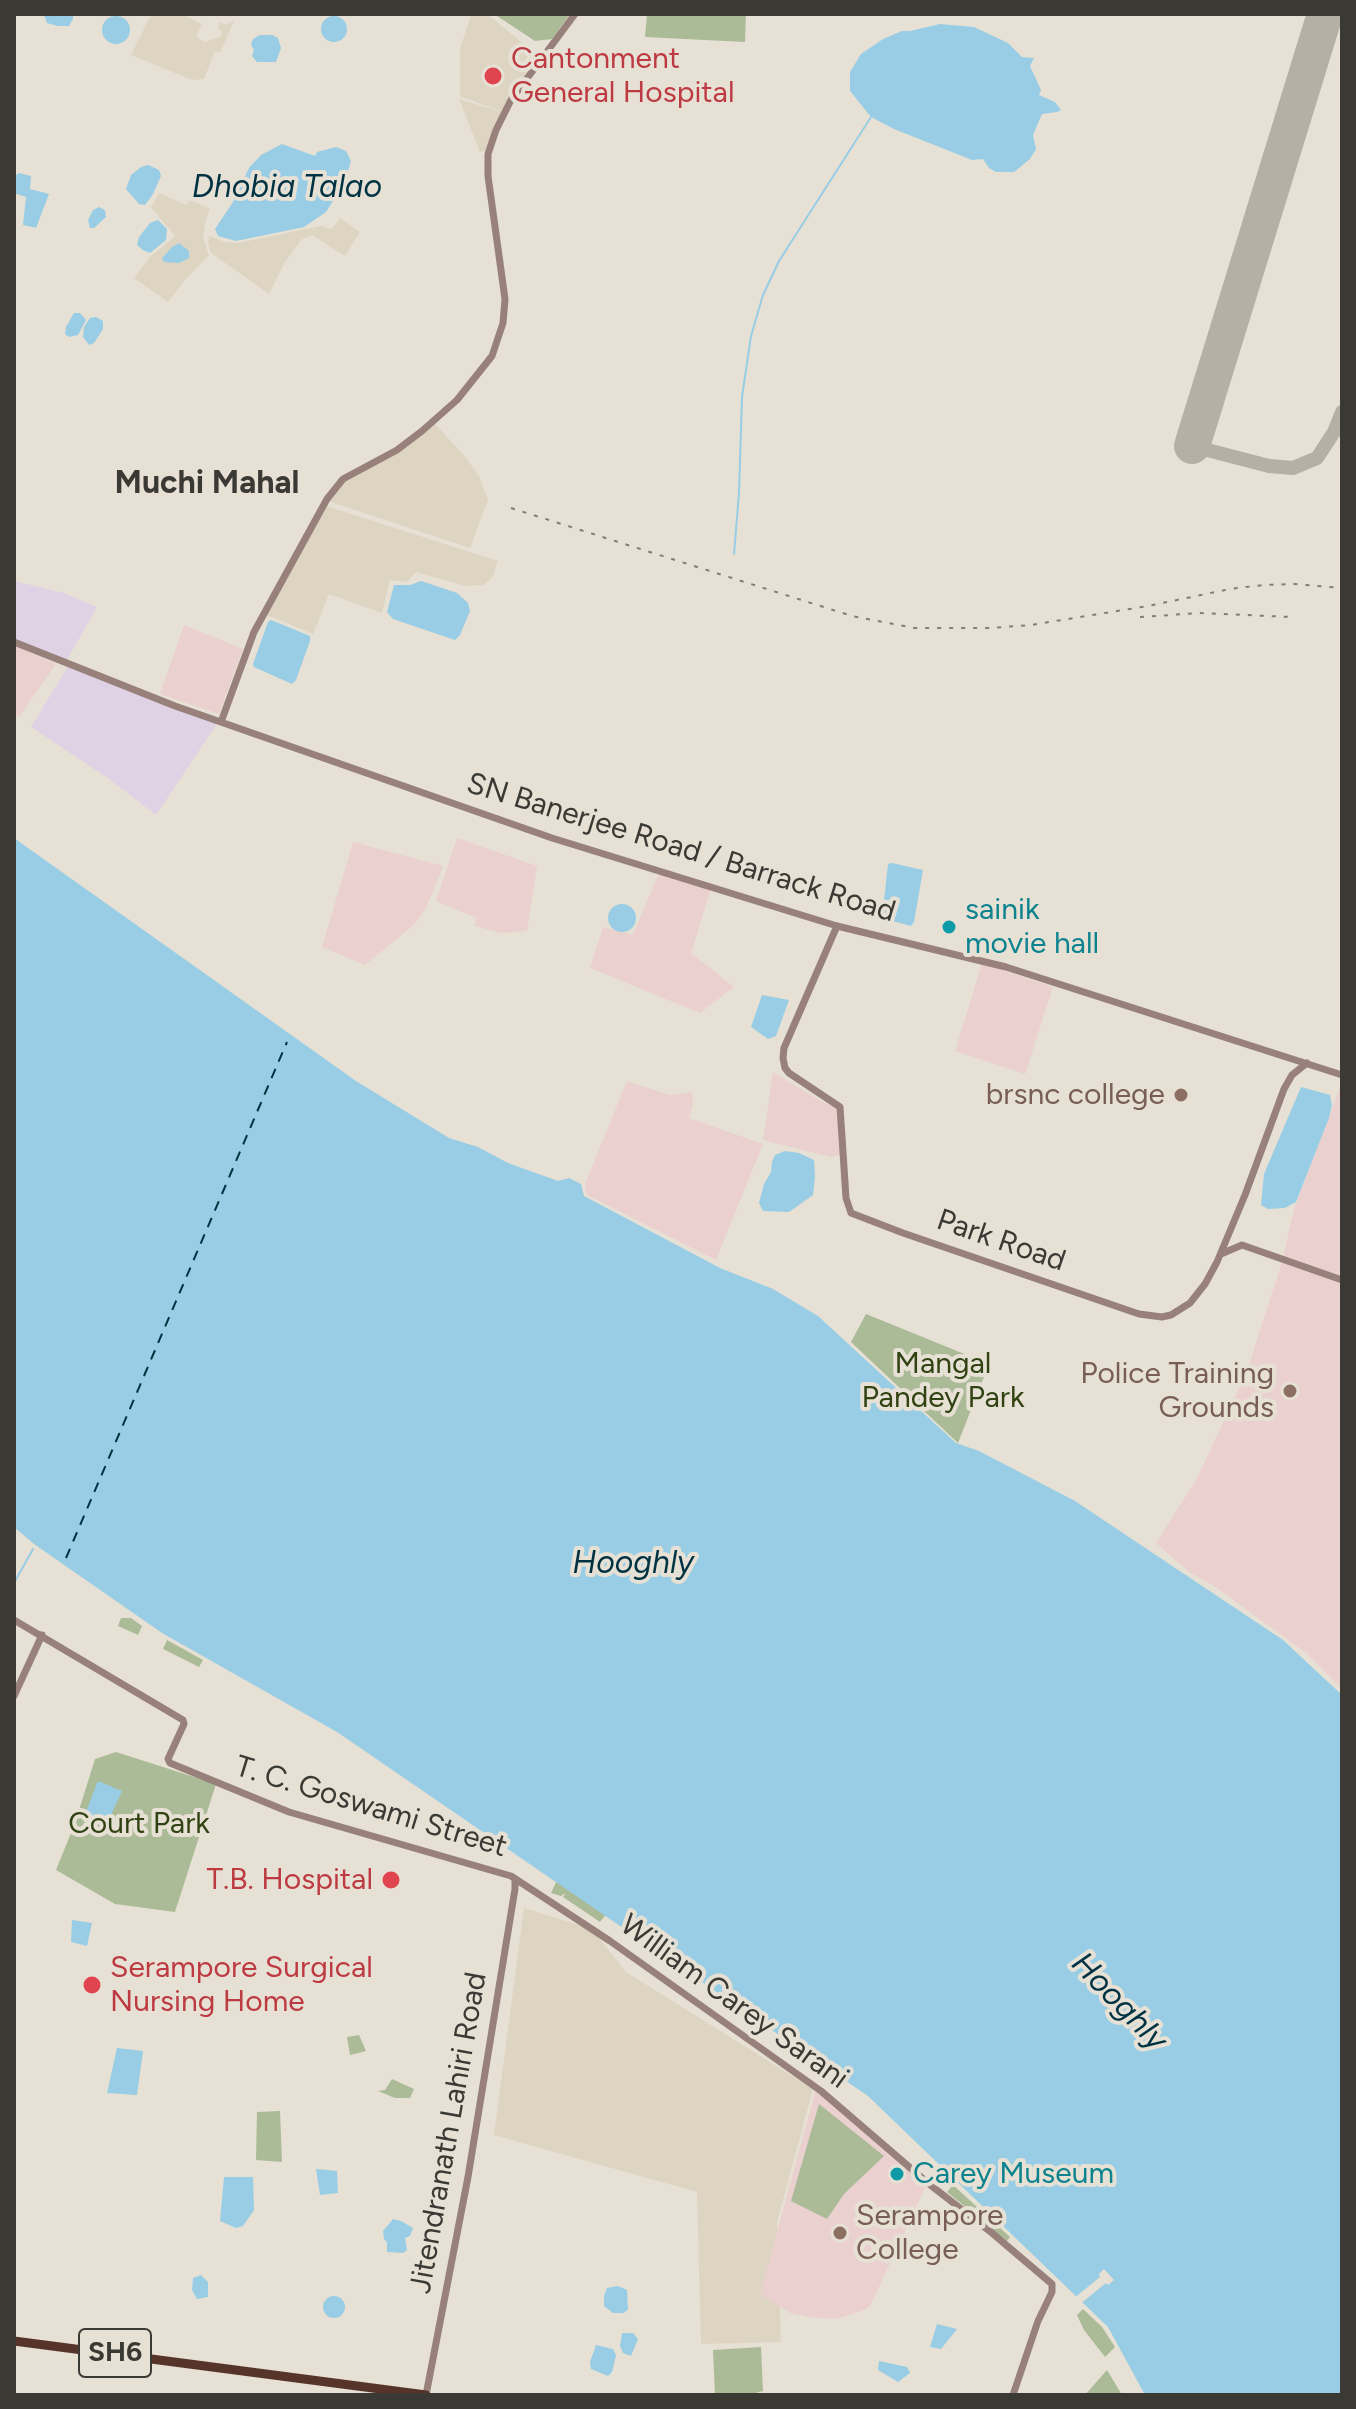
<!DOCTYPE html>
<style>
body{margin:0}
#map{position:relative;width:1356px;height:2409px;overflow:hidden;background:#e6e1d4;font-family:Figtree,sans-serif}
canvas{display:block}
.frame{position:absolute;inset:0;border:16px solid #3b3934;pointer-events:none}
</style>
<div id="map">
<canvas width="1356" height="2409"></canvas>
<div class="frame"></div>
</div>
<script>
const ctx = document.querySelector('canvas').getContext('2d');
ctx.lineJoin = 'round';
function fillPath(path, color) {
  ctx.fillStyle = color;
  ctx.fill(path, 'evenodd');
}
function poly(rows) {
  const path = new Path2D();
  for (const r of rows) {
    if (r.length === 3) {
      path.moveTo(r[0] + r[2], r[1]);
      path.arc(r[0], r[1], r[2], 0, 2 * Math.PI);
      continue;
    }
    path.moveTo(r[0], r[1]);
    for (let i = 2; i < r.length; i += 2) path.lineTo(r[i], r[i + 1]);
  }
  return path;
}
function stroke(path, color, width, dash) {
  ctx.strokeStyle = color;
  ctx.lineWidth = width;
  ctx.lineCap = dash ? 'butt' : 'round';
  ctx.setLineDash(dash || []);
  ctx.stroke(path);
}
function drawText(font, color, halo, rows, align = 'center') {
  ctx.font = font + ' Figtree,sans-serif';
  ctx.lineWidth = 8;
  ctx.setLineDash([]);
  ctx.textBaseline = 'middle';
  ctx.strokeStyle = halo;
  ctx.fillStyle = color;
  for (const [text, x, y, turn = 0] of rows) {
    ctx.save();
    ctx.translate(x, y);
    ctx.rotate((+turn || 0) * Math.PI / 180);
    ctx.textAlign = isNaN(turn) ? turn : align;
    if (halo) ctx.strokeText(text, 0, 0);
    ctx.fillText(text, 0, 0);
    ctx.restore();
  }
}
fillPath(poly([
 [14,581,64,593,97,607,67,660,14,639],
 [68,666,218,722,156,815,109,779,31,727]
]), '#dfd2e5');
fillPath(poly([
 [155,14,182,14,202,24,196,37,205,42,221,36,222,32,218,29,220,22,226,25,234,21,220,53,215,51,204,79,192,80,131,55,149,19],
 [487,14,540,57,503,112,460,96,460,49,471,15],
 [459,99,502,112,486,150,480,152],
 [159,193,186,205,191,200,210,209,205,223,203,238,209,255,185,280,168,302,134,278,150,257,175,236,151,207],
 [340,218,360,232,345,256,312,235,302,239,285,262,269,294,211,253,208,243,209,236,225,242,238,243,321,226,332,229],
 [435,424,463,454,479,476,488,500,470,548,328,501,344,481],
 [326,506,498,561,492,578,483,585,466,586,416,572,407,582,390,580,382,613,329,594,313,634,267,615],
 [524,1908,592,1929,626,1972,813,2089,777,2222,781,2342,701,2344,697,2192,494,2135]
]), '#ddd5c2');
fillPath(poly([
 [184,625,243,649,219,714,160,694],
 [14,645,56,664,19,717,14,713],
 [457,838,537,866,527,931,501,933,475,926,476,918,436,901],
 [353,842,443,866,426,908,415,924,365,965,322,947],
 [659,873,711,889,691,953,734,987,700,1013,590,968,603,927,633,935],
 [982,963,1053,987,1025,1074,955,1051],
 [773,1072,812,1096,840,1110,842,1154,831,1157,763,1140],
 [627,1081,670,1095,692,1092,693,1104,689,1118,763,1144,716,1260,587,1195,585,1184],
 [1342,1082,1342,1689,1306,1653,1217,1588,1189,1572,1156,1543,1196,1480,1246,1374,1282,1262,1294,1209],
 [816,2089,927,2184,870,2306,862,2311,836,2319,808,2317,790,2313,760,2294]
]), '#ebd0d0');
fillPath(poly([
 [494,14,570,14,552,39,535,41],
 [647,14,746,14,745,42,645,37],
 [866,1314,989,1364,958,1443,851,1342],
 [121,1618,131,1618,142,1626,138,1635,118,1626],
 [167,1640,203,1660,199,1667,163,1649],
 [116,1752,216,1784,175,1912,115,1904,56,1870,75,1823,95,1759],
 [558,1878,609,1911,600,1922,563,1897,566,1893,561,1896,551,1893],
 [359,2035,366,2051,350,2055,347,2037],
 [392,2079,414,2089,410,2098,395,2098,378,2091,385,2090],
 [819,2104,884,2156,844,2194,827,2219,791,2201],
 [280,2111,282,2162,256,2160,257,2112],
 [953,2185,1010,2237,1007,2241,947,2192],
 [1083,2309,1102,2327,1115,2347,1105,2357,1084,2330,1077,2315],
 [761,2347,763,2391,747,2395,715,2395,713,2350],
 [1107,2370,1122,2395,1085,2395]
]), '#abba97');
fillPath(poly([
 [73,14,73,19,69,26,58,26,47,23,44,15],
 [116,30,14],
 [334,29,13],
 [940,24,974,27,1008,43,1022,57,1034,58,1030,66,1041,90,1039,95,1055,102,1061,110,1057,112,1042,114,1033,135,1036,149,1030,159,1014,172,996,172,989,168,983,159,972,160,894,129,871,117,850,91,850,72,861,54,883,39,902,31,910,31],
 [260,35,272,35,278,38,281,48,276,62,257,62,252,56,254,50,251,45,253,39],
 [282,144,315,156,317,152,336,147,346,151,351,161,344,183,326,212,304,227,236,241,218,236,215,229,233,202,249,168,261,155],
 [148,165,159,170,161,176,153,194,145,205,139,204,126,189,131,175,141,167],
 [19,173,31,176,30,189,49,194,36,228,23,225,26,197,14,193,14,177],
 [99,207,105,210,106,217,94,228,90,228,88,220,93,210],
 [158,220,167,229,166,240,150,253,143,250,137,245,139,237,150,223],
 [179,243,189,251,189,258,179,263,164,262,162,258,172,247],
 [74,313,80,313,86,320,78,335,69,337,65,334,66,327],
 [96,317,103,321,103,329,94,343,89,345,83,337,84,327,90,318],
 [421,581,457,593,468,603,470,611,460,635,455,640,393,619,387,612,394,585,410,585],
 [271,620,310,636,310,641,296,680,292,684,254,667,253,664,268,622],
 [14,838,356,1081,449,1138,478,1147,508,1163,558,1181,569,1178,581,1184,584,1196,720,1268,773,1289,818,1316,956,1443,979,1451,1075,1501,1283,1640,1342,1695,1342,2395,1145,2395,1108,2327,868,2096,337,1732,162,1633,34,1544,14,1527],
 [892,863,923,870,914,922,911,926,882,918,888,864],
 [622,918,14],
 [762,995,789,1000,776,1036,768,1039,751,1027],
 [1301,1087,1330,1095,1332,1105,1329,1118,1296,1202,1285,1208,1268,1209,1261,1205,1264,1174],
 [785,1151,799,1153,814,1160,815,1177,813,1195,789,1212,763,1211,759,1203,764,1184,771,1172,772,1162,775,1155],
 [98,1781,122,1791,106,1826,84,1817],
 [72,1920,92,1923,87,1946,71,1942],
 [117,2048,143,2051,137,2095,107,2093],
 [316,2169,337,2171,338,2193,320,2195],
 [224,2177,253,2177,254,2210,243,2226,236,2228,220,2221],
 [393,2219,401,2221,413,2228,410,2236,405,2238,407,2250,403,2253,387,2252,387,2242,384,2239,383,2231],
 [201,2275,208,2282,208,2297,197,2299,192,2290,193,2278],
 [618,2286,627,2290,628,2309,624,2313,613,2313,604,2306,604,2296,607,2288],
 [334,2307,11],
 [937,2324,957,2329,941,2349,930,2347],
 [622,2333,633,2333,638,2339,631,2356,623,2353,620,2346],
 [596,2345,613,2349,616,2355,612,2372,608,2376,591,2369,590,2362],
 [879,2361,907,2367,910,2373,898,2382,878,2370]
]), '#98cde5');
fillPath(poly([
 [1104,2269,1114,2280,1108,2285,1106,2283,1079,2305,1073,2299,1100,2277,1099,2274]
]), '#e6e1d4');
stroke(poly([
 [734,554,739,493,742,397,751,336,763,295,779,261,871,117],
 [14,1583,33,1549]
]), '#98cde5', 2);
stroke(poly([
 [66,1558,287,1042]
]), '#013243', 2, [10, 8]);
stroke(poly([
 [1192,446,1269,466,1293,468,1317,458,1334,432,1342,412]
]), '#b4b0a5', 14);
stroke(poly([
 [1192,446,1325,14]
]), '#b4b0a5', 36);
stroke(poly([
 [14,642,175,706,552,838,837,926,1006,967,1342,1075],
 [221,722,254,632,327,499,343,479,397,450,422,431,457,400,492,356,503,323,505,299,488,176,488,154,496,130,511,100,575,14],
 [837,926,784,1048,783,1058,785,1068,789,1073,840,1107,846,1198,851,1213,903,1233,1139,1314,1162,1317,1171,1315,1190,1303,1205,1284,1217,1262,1245,1195,1284,1089,1292,1075,1307,1063],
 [1221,1254,1242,1245,1342,1280],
 [14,1620,183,1720,184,1724,168,1759,170,1763,289,1812,511,1876,610,1941,821,2091,929,2184,992,2233,1052,2284,1052,2292,1038,2321,1013,2395],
 [14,1696,42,1635],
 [426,2395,468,2177,515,1889,515,1879]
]), '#97817a', 7);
stroke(poly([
 [14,2341,426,2395]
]), '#573429', 9);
stroke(poly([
 [511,508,852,616,914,628,989,628,1031,625,1148,606,1230,589,1263,585,1295,584,1342,588],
 [1140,617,1200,613,1291,617]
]), '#817e76', 2, [4, 8]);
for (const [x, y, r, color] of [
 [493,76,10,"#e0444e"],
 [949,927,8,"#0f9aa8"],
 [1181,1095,8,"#8d6e63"],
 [1290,1391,8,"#8d6e63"],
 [391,1880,10,"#e0444e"],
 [92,1985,10,"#e0444e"],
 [897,2174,8,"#0f9aa8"],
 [840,2233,8,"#8d6e63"]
]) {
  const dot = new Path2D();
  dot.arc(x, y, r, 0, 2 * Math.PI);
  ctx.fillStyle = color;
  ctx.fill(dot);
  stroke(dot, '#e6e1d4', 3);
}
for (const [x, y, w] of [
 [115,2353,72]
]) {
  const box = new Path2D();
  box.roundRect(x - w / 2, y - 24, w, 48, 6);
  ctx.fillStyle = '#e6e1d4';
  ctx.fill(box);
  stroke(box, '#3b3934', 2);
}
drawText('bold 28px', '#3b3934', null, [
 ["SH6",115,2353]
]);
drawText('30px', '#be3a42', '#e6e1d4', [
 ["Cantonment",511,59],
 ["General Hospital",511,93],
 ["T.B. Hospital",373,1880,"right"],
 ["Serampore Surgical",110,1968],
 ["Nursing Home",110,2002]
], 'left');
drawText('30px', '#3b3934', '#e6e1d4', [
 ["SN Banerjee Road / Barrack Road",681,848,17],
 ["Park Road",1001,1241,19],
 ["T. C. Goswami Street",371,1807,17],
 ["William Carey Sarani",734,2002,36],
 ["Jitendranath Lahiri Road",449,2133,-80]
]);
drawText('30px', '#0d838f', '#e6e1d4', [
 ["sainik",965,910],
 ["movie hall",965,944],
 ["Carey Museum",913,2174]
], 'left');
drawText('30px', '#785e54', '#e6e1d4', [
 ["brsnc college",1165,1095],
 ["Police Training",1274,1374],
 ["Grounds",1274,1408],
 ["Serampore",856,2216,"left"],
 ["College",856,2250,"left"]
], 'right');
drawText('30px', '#314312', '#e6e1d4', [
 ["Mangal",943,1364],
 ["Pandey Park",943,1398],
 ["Court Park",139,1824]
]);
drawText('italic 32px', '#013243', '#e6e1d4', [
 ["Dhobia Talao",287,188],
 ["Hooghly",633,1564],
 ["Hooghly",1119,2002,46]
]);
drawText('bold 32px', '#3b3934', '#e6e1d4', [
 ["Muchi Mahal",207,484]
]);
</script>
